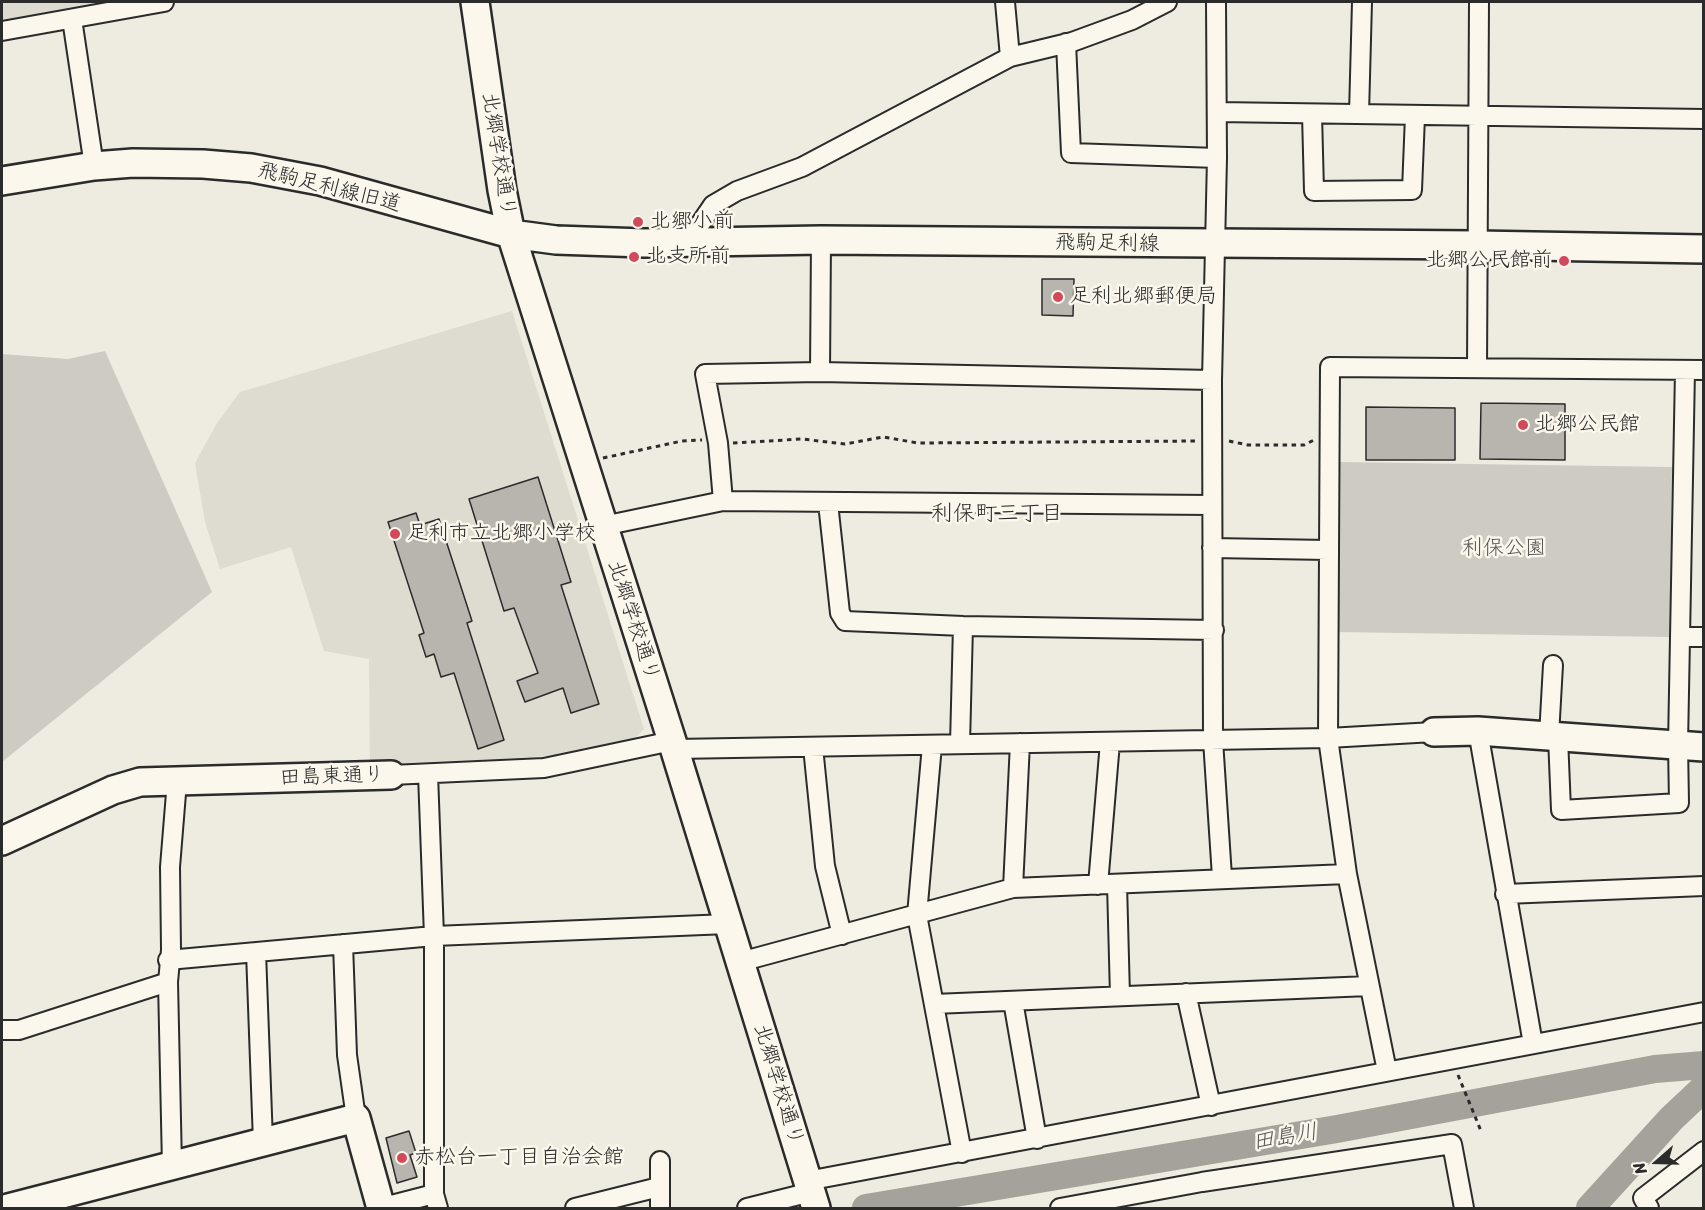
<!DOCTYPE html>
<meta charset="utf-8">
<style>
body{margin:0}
#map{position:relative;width:1705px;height:1210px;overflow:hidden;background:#eeebe0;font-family:Sriracha,sans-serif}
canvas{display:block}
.frame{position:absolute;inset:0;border:3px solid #2b2b2b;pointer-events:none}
.north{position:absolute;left:1627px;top:1132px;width:60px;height:60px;-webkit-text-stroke:4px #fbf7ec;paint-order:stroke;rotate:250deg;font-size:16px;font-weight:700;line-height:24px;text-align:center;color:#2b2b2b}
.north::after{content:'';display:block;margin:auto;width:21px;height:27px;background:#2b2b2b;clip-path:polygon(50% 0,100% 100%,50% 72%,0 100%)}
</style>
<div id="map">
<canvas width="1705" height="1210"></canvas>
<div class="frame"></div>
<div class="north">N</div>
</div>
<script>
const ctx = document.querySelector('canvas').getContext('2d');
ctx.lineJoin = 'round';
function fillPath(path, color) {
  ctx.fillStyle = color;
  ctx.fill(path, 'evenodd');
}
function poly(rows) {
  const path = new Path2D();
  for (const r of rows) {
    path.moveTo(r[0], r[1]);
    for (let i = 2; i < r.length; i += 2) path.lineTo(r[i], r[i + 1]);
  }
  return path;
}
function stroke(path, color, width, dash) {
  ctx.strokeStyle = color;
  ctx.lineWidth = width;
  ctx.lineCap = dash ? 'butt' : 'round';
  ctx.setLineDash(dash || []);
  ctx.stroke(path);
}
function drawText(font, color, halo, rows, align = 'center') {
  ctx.font = font + ' Sriracha,"Klee One",sans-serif';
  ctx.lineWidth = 5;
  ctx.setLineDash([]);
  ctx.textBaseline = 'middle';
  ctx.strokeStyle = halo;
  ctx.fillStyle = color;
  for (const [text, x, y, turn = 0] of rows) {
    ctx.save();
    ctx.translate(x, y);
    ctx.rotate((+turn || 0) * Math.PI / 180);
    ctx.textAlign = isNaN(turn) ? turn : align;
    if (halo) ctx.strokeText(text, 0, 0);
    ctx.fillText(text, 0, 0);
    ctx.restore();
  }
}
fillPath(poly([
 [2,2,123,2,2,24],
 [512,311,644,729,632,741,563,755,370,767,369,659,324,651,291,547,220,569,205,522,195,463,217,423,240,392]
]), '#dedbd1');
fillPath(poly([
 [105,351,212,592,2,762,2,354,68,359],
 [1338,462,1672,467,1670,637,1336,632]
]), '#cecbc2');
stroke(poly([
 [866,1208,1337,1129,1655,1069,1704,1065],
 [1590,1208,1671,1119,1704,1088]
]), '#a4a29a', 28);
const building = poly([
 [1042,279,1074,279,1073,316,1042,315,1042,279],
 [1481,403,1565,404,1565,460,1480,459,1481,403],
 [1366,407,1455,408,1455,460,1366,460,1366,407],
 [538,477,571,582,561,585,599,704,571,713,563,688,525,702,517,681,538,673,514,608,504,611,469,499,538,477],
 [416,513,420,525,439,519,472,621,467,623,504,740,478,749,454,673,441,677,434,654,426,657,419,635,424,633,388,522,416,513],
 [409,1131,416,1153,410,1155,417,1177,397,1183,386,1138,409,1131]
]);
fillPath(building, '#b8b5ae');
stroke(building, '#2b2b2b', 1.5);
const street = poly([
 [1005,2,1010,57],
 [1216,2,1217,158,1212,380,1213,740,1222,877],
 [72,19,94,166],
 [2,31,164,2],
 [1066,43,1071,153,1217,158],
 [1217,112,1704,119],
 [1312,114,1314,191,1412,190,1415,116],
 [1359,114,1362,2],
 [688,242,713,205,737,191,802,167,1010,57,1072,42,1132,20,1167,2],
 [1477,368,1479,2],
 [820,372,821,240],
 [723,501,718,443,705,374,820,372,1212,380],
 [828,503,840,613,845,621,963,626,1214,630],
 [603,526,723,501,1212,505],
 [1212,548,1328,550],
 [1680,637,1704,637],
 [1478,731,1533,1044],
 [1549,736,1553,665],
 [1558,737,1561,810,1679,803,1678,745,1685,370],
 [960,744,963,626],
 [932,745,917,915,962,1153],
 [813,747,825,866,842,935],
 [675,749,1328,738,1434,732],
 [428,774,434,936,434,1194,438,1208],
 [391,775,544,768,672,741],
 [1117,884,1120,996],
 [1098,885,1110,742],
 [1013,888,1020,743],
 [1505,894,1704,886],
 [343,944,347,1055,356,1118],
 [256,952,263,1142],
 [168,960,434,936,728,924],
 [740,962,1013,888,1347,874],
 [1186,993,1211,1106],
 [1013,1001,1037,1139],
 [934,1004,1369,986],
 [2,1030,19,1030,168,982],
 [1387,1071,1347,874,1328,738,1330,367,1704,370],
 [172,1166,168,982,171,950,170,867,177,781],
 [807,1181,1704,1012],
 [380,1208,434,1194],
 [575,1208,659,1187],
 [660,1208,660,1161],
 [747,1208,811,1192],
 [1060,1208,1202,1182,1452,1144,1464,1208],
 [1649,1208,1643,1198,1704,1151]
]);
const secondary = poly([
 [475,2,502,190,511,234,672,741,816,1208],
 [2,181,94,166,133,163,203,164,251,168,320,181,511,234,556,240,644,243,821,240,1477,245,1704,249],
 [1434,732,1478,731,1704,747],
 [2,841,113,790,140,782,391,775],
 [8,1208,356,1118,381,1208]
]);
stroke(street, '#2b2b2b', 22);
stroke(secondary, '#2b2b2b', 32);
stroke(poly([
 [1229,441,1248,445,1304,445,1314,440],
 [733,443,802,439,845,444,883,437,918,443,1196,441],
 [603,458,682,441,702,440],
 [1458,1075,1481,1131]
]), '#2b2b2b', 3, [4.5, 4.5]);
stroke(street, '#fbf7ec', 18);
stroke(secondary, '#fbf7ec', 27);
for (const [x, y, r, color] of [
 [638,222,6,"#d1495b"],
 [634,257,6,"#d1495b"],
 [1564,261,6,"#d1495b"],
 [1058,297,6,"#d1495b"],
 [1523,425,6,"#d1495b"],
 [395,534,6,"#d1495b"],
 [402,1158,6,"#d1495b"]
]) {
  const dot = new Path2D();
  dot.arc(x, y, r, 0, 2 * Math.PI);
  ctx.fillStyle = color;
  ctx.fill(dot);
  stroke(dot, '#fbf7ec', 2);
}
drawText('21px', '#2b2b2b', '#fbf7ec', [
 ["北郷学校通り",498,155,81],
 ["飛駒足利線旧道",329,188,14],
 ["飛駒足利線",1107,244,1],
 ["北郷学校通り",633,621,72],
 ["田島東通り",332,777,-2],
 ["北郷学校通り",778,1085,73]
]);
drawText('21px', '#2b2b2b', '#fbf7ec', [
 ["北郷小前",650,222],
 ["北支所前",646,257],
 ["北郷公民館前",1552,261,"right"],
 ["足利北郷郵便局",1070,297],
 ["北郷公民館",1535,425],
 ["足利市立北郷小学校",407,534],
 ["赤松台一丁目自治会館",414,1158]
], 'left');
drawText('21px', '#545351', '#fbf7ec', [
 ["利保公園",1504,549]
]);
drawText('22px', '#2b2b2b', '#fbf7ec', [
 ["利保町三丁目",997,514]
]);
drawText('italic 22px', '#555552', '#fbf7ec', [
 ["田島川",1285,1138,-10]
]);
</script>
